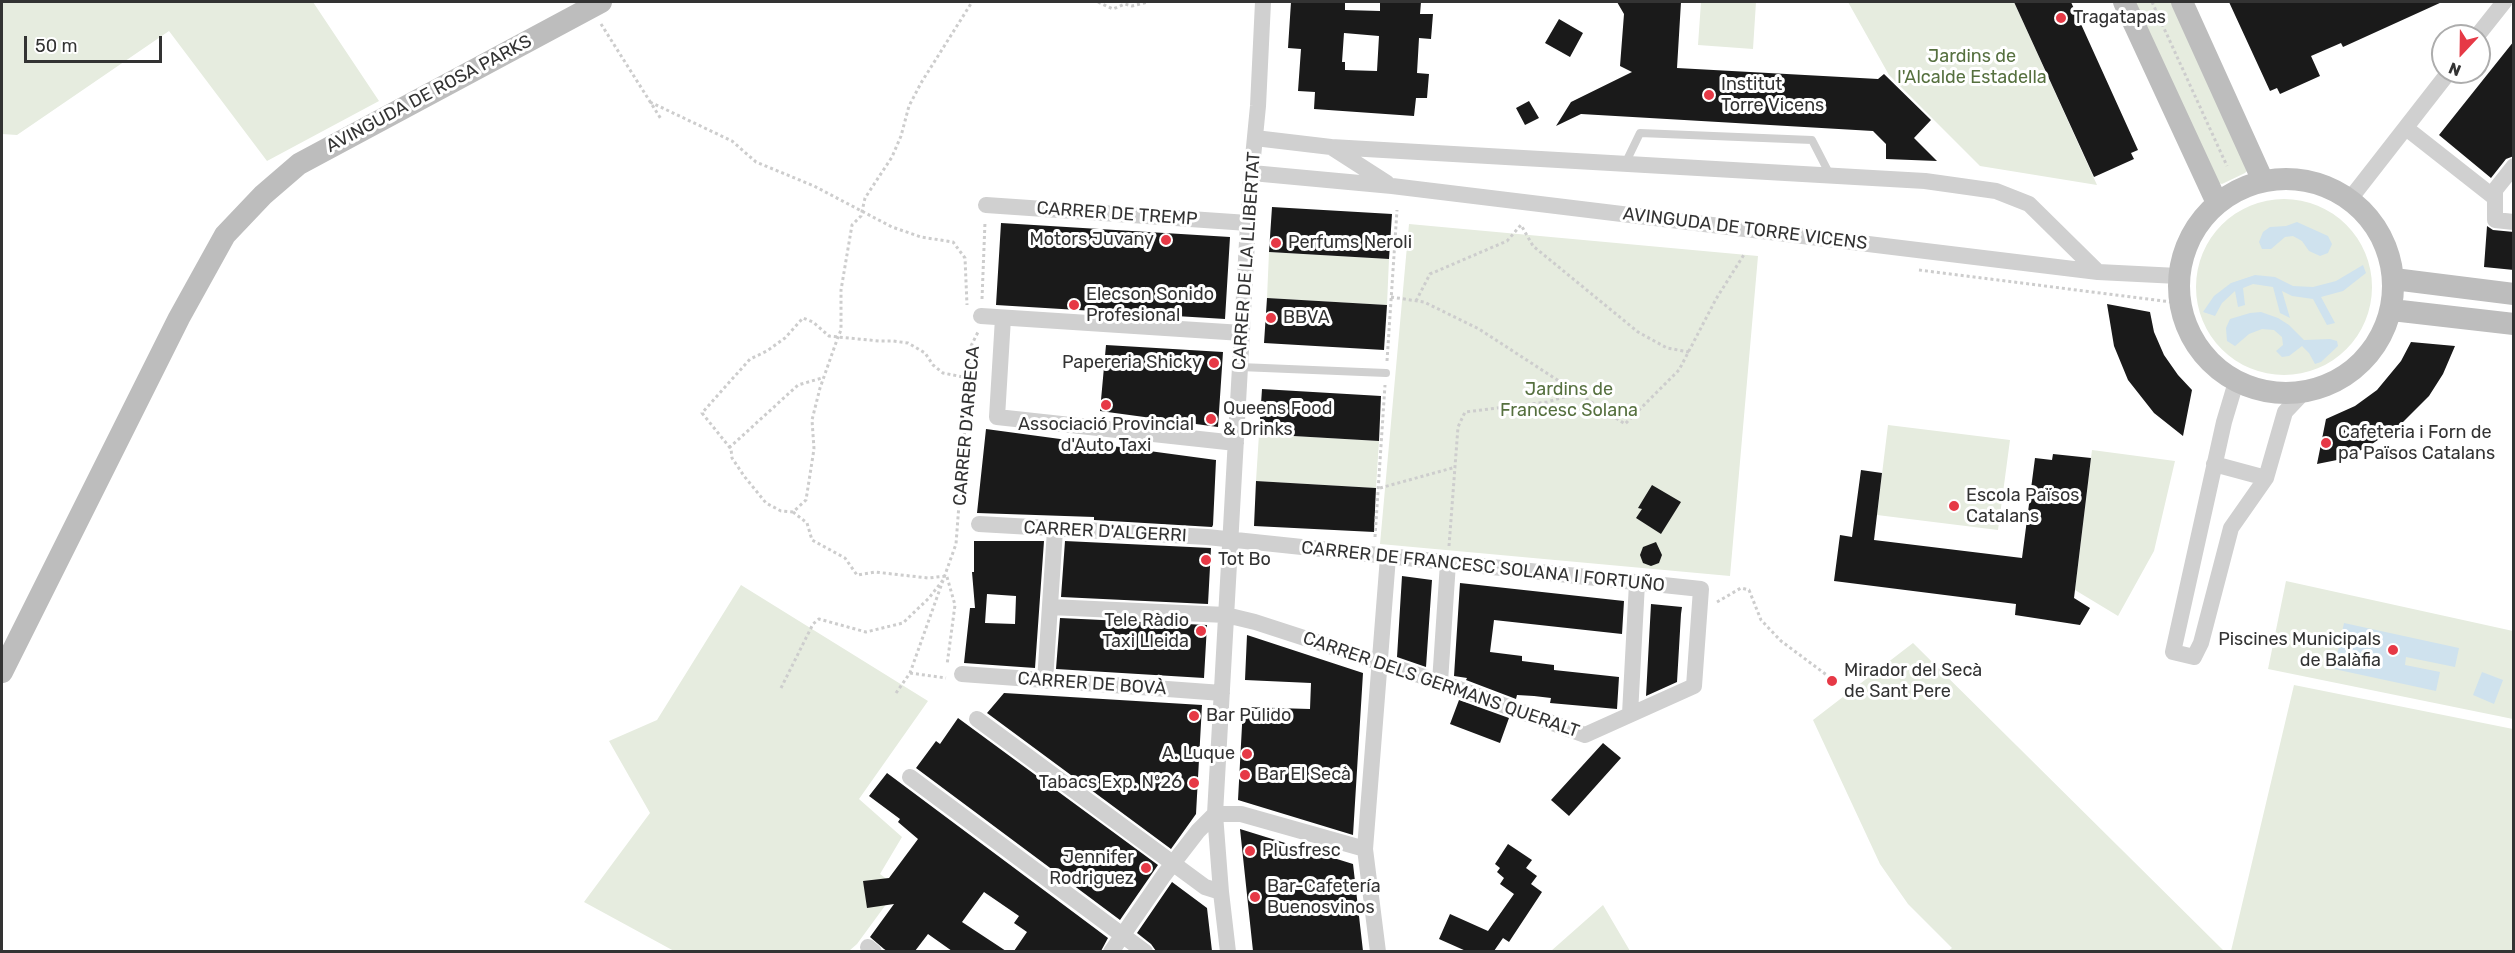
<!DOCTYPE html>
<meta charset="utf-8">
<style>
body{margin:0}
#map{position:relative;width:2515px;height:953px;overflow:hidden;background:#fff;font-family:Rubik,sans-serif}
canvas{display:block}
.frame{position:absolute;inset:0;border:3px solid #333;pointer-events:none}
.north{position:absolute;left:2431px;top:24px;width:60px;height:60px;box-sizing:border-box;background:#fff;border:2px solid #adadad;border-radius:50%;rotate:202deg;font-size:16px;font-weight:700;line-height:24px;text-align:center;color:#333}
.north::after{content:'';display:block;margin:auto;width:21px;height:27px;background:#e63946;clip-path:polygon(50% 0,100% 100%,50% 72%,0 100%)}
.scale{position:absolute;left:24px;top:36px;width:138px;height:27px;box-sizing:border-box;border:3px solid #333;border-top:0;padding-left:8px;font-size:18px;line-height:21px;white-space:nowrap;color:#333;-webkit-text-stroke:4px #fff;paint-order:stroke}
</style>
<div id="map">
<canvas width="2515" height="953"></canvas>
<div class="frame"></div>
<div class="north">N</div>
<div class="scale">50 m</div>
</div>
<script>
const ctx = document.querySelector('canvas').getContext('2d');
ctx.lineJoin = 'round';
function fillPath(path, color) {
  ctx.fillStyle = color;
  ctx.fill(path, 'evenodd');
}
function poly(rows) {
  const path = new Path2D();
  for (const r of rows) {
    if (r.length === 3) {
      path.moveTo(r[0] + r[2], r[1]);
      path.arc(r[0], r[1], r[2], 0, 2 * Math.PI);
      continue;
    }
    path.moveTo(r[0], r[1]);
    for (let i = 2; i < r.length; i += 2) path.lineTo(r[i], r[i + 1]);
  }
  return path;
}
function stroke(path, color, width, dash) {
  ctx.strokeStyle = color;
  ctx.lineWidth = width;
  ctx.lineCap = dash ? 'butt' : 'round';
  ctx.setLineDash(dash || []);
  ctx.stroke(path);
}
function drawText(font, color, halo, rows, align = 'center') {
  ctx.font = font + ' Rubik,sans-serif';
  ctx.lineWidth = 6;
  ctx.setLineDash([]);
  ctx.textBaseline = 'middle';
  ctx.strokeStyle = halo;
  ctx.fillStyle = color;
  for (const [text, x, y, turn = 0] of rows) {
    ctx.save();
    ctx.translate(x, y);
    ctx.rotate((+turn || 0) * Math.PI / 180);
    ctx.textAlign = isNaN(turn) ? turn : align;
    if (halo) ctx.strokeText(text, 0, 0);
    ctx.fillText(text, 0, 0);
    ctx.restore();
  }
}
fillPath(poly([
 [2,2,313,2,379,101,267,161,169,31,17,135,2,134],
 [1701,2,1756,2,1753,49,1698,45],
 [1848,2,2014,2,2097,185,1980,166,1889,75],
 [2134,2,2173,2,2247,171,2245,173,2222,184,2218,183],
 [2284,287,88],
 [1409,224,1758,256,1730,576,1380,544],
 [1269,252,1389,259,1387,305,1267,298],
 [1888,425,2010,440,1998,530,1877,515],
 [1259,434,1379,441,1376,488,1256,481],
 [2092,450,2175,461,2154,551,2118,616,2075,590],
 [2286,581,2513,631,2513,719,2268,669],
 [741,585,928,701,859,799,902,837,880,874,898,888,857,944,849,951,674,951,584,902,650,813,609,741,657,720],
 [1913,643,2224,951,1948,951,1952,948,1908,904,1880,864,1813,720],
 [2294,685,2513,729,2513,951,2231,951],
 [1603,905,1630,951,1551,951]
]), '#e6ecdf');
fillPath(poly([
 [2297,222,2328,236,2332,244,2328,253,2320,256,2309,251,2302,241,2293,236,2285,237,2271,249,2262,249,2259,242,2263,232,2270,227,2286,226],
 [2363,265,2366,273,2343,291,2321,297,2335,323,2327,325,2313,299,2292,296,2282,291,2290,318,2280,313,2273,287,2253,284,2243,288,2245,305,2238,307,2235,291,2222,303,2215,316,2203,312,2214,296,2231,283,2255,275,2275,277,2293,286,2313,287,2336,281],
 [2261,312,2278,318,2289,325,2304,340,2330,339,2337,341,2338,346,2321,362,2315,364,2309,353,2302,346,2289,356,2282,357,2276,351,2283,345,2282,337,2274,330,2262,329,2249,334,2235,346,2227,341,2226,328,2230,319,2250,313],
 [2344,623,2459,648,2455,667,2406,657,2405,665,2440,672,2436,691,2334,669],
 [2482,672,2503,680,2494,704,2473,695]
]), '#cfe2ee');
fillPath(poly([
 [1291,2,1345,2,1345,10,1380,11,1380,2,1421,2,1420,14,1433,14,1431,39,1419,38,1417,73,1429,74,1427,98,1416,98,1414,116,1314,109,1315,92,1298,91,1301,49,1288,48],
 [1344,33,1379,36,1377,71,1345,70,1345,62,1342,62],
 [1617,2,1681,2,1677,68,1878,79,1884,74,1931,120,1914,138,1937,161,1886,159,1886,144,1873,131,1581,114,1556,126,1571,102,1632,72,1620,66,1624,14],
 [2014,2,2071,2,2138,150,2131,153,2134,159,2094,177],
 [2229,2,2442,2,2343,47,2341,43,2311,56,2320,76,2280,94,2277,88,2270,91],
 [1559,19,1583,33,1570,57,1545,43],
 [2514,41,2514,156,2506,159,2491,178,2439,135],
 [1529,101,1539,118,1525,125,1516,108],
 [1272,207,1392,214,1389,259,1269,252],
 [1001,223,1230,237,1225,319,996,305],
 [2487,226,2493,230,2514,232,2514,270,2484,267],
 [1267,298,1387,305,1384,350,1264,343],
 [2107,304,2150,312,2154,332,2164,355,2178,375,2192,390,2183,436,2154,413,2128,380,2114,346],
 [2411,342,2455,346,2443,374,2429,396,2400,425,2366,448,2337,460,2317,464,2326,419,2355,406,2377,390,2401,361],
 [1106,345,1223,352,1218,427,1100,411],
 [1262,389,1381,396,1379,441,1259,434],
 [986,429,1216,460,1213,525,1212,527,1094,520,1094,517,977,513],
 [2053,454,2091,458,2074,598,2090,608,2080,625,2015,615,2016,604,1834,581,1840,535,1852,537,1861,470,1882,473,1874,540,2022,558,2035,458,2052,460],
 [1256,481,1376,488,1374,532,1254,526],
 [1652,485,1681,502,1661,534,1636,518,1642,509,1638,508],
 [974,541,1044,541,1035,668,964,663,970,608,975,608,972,572,974,572],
 [987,594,1016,596,1015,624,985,623],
 [1065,541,1211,548,1208,604,1061,597],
 [1656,542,1662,555,1659,563,1651,566,1643,563,1640,555,1643,547],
 [1402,576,1432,580,1426,667,1397,657],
 [1460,583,1624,601,1622,634,1494,620,1490,652,1522,656,1522,661,1554,665,1554,670,1619,677,1617,709,1550,703,1551,698,1534,696,1517,695,1516,699,1466,680,1467,678,1454,676],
 [1651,604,1682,607,1681,614,1677,682,1646,696],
 [1060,618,1207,625,1204,678,1056,669],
 [1247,635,1363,673,1353,835,1238,800,1243,707,1310,709,1311,683,1245,680],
 [1004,693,1202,705,1196,814,1171,849,987,713],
 [1459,700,1509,718,1500,743,1450,724],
 [958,718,1158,865,1120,920,916,768,936,741,940,744],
 [1603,743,1621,758,1569,816,1551,800],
 [887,773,1108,938,1101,951,1014,951,1027,932,1014,923,1019,916,984,892,962,922,1006,951,952,951,928,934,915,951,887,951,884,949,870,937,894,904,867,908,863,881,889,878,918,839,898,822,900,819,869,796],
 [1240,829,1353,864,1363,951,1253,951],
 [1508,844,1532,860,1526,868,1537,876,1531,884,1542,892,1509,942,1503,938,1494,951,1466,951,1439,939,1450,914,1488,931,1514,894,1500,884,1504,878,1497,872,1500,868,1495,864],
 [1172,882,1207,908,1212,951,1156,951,1151,944,1137,933]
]), '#1a1a1a');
stroke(poly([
 [1098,2,1113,9,1125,4,1132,6,1148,2],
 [2152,2,2227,166],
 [601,24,661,119],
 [650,102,732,141,756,162,814,186,892,227,921,237,953,242,965,258,967,305],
 [1919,270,2179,303],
 [1391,297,1424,302,1479,329,1625,424,1679,370,1716,299,1745,253],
 [982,299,985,222],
 [1416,301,1430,274,1507,241,1521,225,1533,246,1638,332,1667,348,1689,352],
 [1387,361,1397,210],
 [968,378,943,373,933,365,925,353,908,343,893,341,879,341,838,337,829,336,813,322,803,318,785,338,767,351,750,359,702,413,731,449,732,458,744,476,766,503,781,511,793,512,806,500,814,449,812,420,820,388,838,337,841,330,841,290,852,225,861,216,865,198,892,157,901,136,909,106,921,83,972,2],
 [729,448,798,385,822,378],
 [1380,488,1456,467],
 [793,512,807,523,812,540,845,558,857,575,875,572,928,578,946,576],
 [1375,537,1385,385],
 [1449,546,1458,427,1465,412,1547,402,1578,393],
 [947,577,955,605,947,665],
 [1717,602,1741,588,1749,590,1761,620,1781,641,1828,676],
 [910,673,946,678],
 [781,688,813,624,819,619,866,632,903,623,929,598,943,580],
 [896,693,910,673,956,544,971,346,978,332]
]), '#cdcdcd', 3, [3, 3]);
stroke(poly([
 [1625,164,1640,133,1812,140,1830,175],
 [1240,367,1386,373]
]), '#d0d0d0', 8);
stroke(poly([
 [2477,36,2504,2],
 [2406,128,2495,198],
 [1255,138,1331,147,1387,183],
 [1331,147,1925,181,1996,191,2029,204,2098,272],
 [2514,166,2495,190,2495,220,2514,222],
 [1252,173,1392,186,2098,272,2178,276],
 [2350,199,2449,72],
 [986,205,1248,223],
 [981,316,1242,333],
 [1003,318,997,417,1236,443],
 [2236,382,2224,422,2173,652,2194,657,2201,643,2231,528,2266,478,2285,412,2303,393],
 [2214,464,2266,478],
 [979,524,1207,537,1701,589,1694,686,1585,735,1440,682,1255,622,1226,615,1050,607],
 [962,674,1222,693],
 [1045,681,1055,530],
 [1440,682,1448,563],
 [1630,714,1637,583],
 [977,719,1205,887,1221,892],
 [910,777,1145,952],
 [868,947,874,952],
 [1111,952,1164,875,1198,831,1215,814,1241,814,1365,849],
 [1228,952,1221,892,1215,814,1250,188,1258,106,1263,2],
 [1378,952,1365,849,1388,557]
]), '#d0d0d0', 16);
stroke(poly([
 [2124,2,2217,203],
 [2182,2,2263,181],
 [2286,286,107],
 [2394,279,2514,294],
 [2392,310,2514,324],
 [2,672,179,318,225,235,263,195,299,164,601,2]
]), '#bdbdbd', 22);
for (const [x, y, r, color] of [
 [2061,18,6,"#e63946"],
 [1709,95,6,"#e63946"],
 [1166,240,6,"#e63946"],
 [1276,243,6,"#e63946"],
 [1074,305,6,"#e63946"],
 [1271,318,6,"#e63946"],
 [1214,363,6,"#e63946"],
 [1106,405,6,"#e63946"],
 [1211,419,6,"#e63946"],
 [2326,443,6,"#e63946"],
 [1954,506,6,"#e63946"],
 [1206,560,6,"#e63946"],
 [1201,631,6,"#e63946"],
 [2393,650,6,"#e63946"],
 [1832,681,6,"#e63946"],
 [1194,716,6,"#e63946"],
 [1247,754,6,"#e63946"],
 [1245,775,6,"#e63946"],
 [1194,783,6,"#e63946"],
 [1250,851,6,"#e63946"],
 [1146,868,6,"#e63946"],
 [1255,897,6,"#e63946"]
]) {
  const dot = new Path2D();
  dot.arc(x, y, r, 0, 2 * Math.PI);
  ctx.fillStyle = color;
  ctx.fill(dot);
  stroke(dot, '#fff', 2);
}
drawText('18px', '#333', '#fff', [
 ["Tragatapas",2073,18],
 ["Institut",1721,85],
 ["Torre Vicens",1721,106],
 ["Motors Juvany",1154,240,"right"],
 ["Perfums Neroli",1288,243],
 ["Elecson Sonido",1086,295],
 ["Profesional",1086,316],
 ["BBVA",1283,318],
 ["Papereria Shicky",1202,363,"right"],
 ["Queens Food",1223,409],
 ["& Drinks",1223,430],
 ["Associació Provincial",1106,425,"center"],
 ["d'Auto Taxi",1106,446,"center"],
 ["Cafeteria i Forn de",2338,433],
 ["pa Països Catalans",2338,454],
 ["Escola Països",1966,496],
 ["Catalans",1966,517],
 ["Tot Bo",1218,560],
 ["Tele Ràdio",1189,621,"right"],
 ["Taxi Lleida",1189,642,"right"],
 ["Piscines Municipals",2381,640,"right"],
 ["de Balàfia",2381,661,"right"],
 ["Mirador del Secà",1844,671],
 ["de Sant Pere",1844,692],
 ["Bar Pulido",1206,716],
 ["A. Luque",1235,754,"right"],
 ["Bar El Secà",1257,775],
 ["Tabacs Exp. Nº26",1182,783,"right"],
 ["Plusfresc",1262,851],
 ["Jennifer",1134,858,"right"],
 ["Rodriguez",1134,879,"right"],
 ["Bar-Cafetería",1267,887],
 ["Buenosvinos",1267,908]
], 'left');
drawText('18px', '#56703f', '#fff', [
 ["Jardins de",1972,57],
 ["l'Alcalde Estadella",1972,78],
 ["Jardins de",1569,390],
 ["Francesc Solana",1569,411]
]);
drawText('18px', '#333', '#fff', [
 ["AVINGUDA DE ROSA PARKS",429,94,-28],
 ["CARRER DE TREMP",1117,214,4],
 ["AVINGUDA DE TORRE VICENS",1745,229,7],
 ["CARRER DE LA LLIBERTAT",1247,261,-86],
 ["CARRER D'ARBECA",967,426,-85],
 ["CARRER D'ALGERRI",1105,532,3],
 ["CARRER DE FRANCESC SOLANA I FORTUÑO",1483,567,6],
 ["CARRER DE BOVÀ",1092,684,4],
 ["CARRER DELS GERMANS QUERALT",1441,685,19]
]);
</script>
